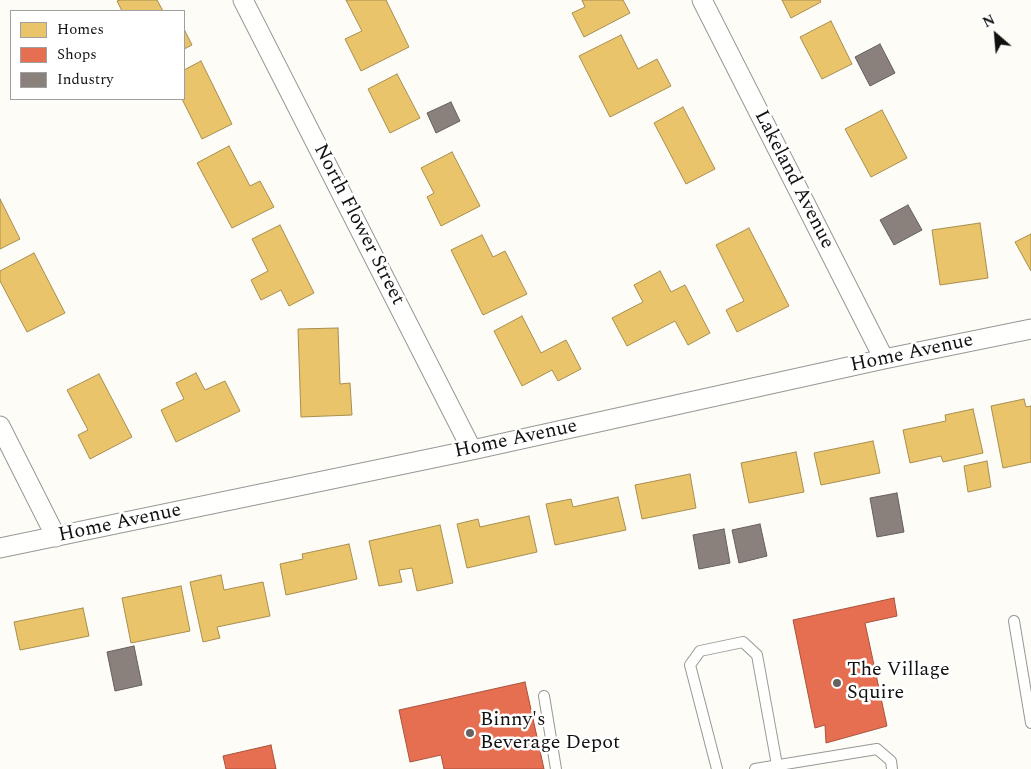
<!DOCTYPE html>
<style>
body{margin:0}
#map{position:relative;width:1031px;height:769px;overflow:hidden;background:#fdfcf7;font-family:Spectral,serif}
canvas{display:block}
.legend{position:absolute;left:10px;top:10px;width:175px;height:90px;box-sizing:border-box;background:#fff;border:1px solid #a0a0a0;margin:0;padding:6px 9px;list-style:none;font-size:15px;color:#111}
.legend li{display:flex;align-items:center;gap:10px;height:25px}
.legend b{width:25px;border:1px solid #a0a0a0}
.north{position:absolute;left:971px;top:10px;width:50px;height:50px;-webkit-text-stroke:4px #fff;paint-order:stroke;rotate:333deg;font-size:14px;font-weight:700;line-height:20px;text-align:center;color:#111}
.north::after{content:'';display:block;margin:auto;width:18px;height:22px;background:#111;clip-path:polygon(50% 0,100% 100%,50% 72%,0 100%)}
</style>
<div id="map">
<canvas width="1031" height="769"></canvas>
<ul class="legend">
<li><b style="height:14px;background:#e9c46a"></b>Homes</li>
<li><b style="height:14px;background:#e76f51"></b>Shops</li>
<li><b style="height:14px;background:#8a817c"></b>Industry</li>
</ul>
<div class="north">N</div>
</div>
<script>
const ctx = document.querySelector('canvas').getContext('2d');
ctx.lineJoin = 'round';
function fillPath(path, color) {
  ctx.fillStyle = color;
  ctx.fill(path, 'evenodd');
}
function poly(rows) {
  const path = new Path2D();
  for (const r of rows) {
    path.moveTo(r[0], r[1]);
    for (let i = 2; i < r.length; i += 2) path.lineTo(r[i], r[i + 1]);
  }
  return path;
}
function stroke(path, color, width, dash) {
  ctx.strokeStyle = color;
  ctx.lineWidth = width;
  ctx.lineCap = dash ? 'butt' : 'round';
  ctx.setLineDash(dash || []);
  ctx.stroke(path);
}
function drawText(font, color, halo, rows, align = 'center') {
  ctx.font = font + ' Spectral,serif';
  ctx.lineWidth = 5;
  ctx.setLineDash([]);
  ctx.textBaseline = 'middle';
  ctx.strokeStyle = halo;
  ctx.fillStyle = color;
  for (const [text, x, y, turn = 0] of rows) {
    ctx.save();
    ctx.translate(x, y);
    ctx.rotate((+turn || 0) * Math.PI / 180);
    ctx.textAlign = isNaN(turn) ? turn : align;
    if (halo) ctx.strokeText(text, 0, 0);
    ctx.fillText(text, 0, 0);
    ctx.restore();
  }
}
const homes = poly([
 [120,0,157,0,163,11,122,11,117,1,120,0],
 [346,0,386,0,409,47,361,71,345,39,362,31,346,0],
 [582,0,623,0,630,13,584,37,572,13,585,7,582,0],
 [782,0,820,0,821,2,791,18,782,0],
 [831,21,852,64,822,79,800,37,831,21],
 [184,29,192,45,184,49,184,29],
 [621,35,638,69,657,59,671,86,610,117,579,56,621,35],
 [201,61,232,124,202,139,182,99,184,99,184,70,201,61],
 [397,74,420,118,390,133,368,89,397,74],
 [683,107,715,169,686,184,654,123,683,107],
 [882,110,907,158,871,177,845,129,882,110],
 [229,146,250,186,260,181,274,207,232,228,197,163,229,146],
 [452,152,480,206,441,226,427,197,434,193,421,168,452,152],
 [0,199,20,239,0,249,0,199],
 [980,223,988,278,940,285,932,230,980,223],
 [280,225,314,293,289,306,281,290,261,300,251,280,268,271,252,239,280,225],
 [749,228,789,306,737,332,726,310,744,301,716,245,749,228],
 [1031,234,1031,271,1015,242,1031,234],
 [482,235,493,257,505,251,527,294,483,315,451,250,482,235],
 [34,253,65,313,27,332,0,281,0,271,34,253],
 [660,271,671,292,685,285,710,333,688,345,675,321,627,346,612,318,643,302,634,285,660,271],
 [522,316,541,353,566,340,581,369,558,381,552,370,522,386,494,331,522,316],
 [338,328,340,384,350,383,352,415,301,417,298,329,338,328],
 [196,373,205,390,225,381,240,411,176,442,161,410,184,399,176,383,196,373],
 [99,374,132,437,90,459,78,435,88,430,67,390,99,374],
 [1024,399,1026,407,1031,406,1031,462,1003,468,991,406,1024,399],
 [973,409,983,453,943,462,941,456,910,463,903,430,946,421,945,415,973,409],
 [873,441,880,473,821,485,814,453,873,441],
 [796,452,804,492,749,503,741,463,796,452],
 [987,461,991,487,968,492,964,466,987,461],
 [690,474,696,508,642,519,635,485,690,474],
 [618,497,626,530,555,545,546,504,571,499,573,507,618,497],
 [529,516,537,552,467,568,457,524,478,519,480,527,529,516],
 [440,525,453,583,417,591,412,568,399,570,402,582,379,586,369,541,440,525],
 [349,544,357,579,286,595,280,564,303,559,302,554,349,544],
 [221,575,224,590,263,582,270,616,217,627,220,638,203,642,190,582,221,575],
 [181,586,190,631,131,643,122,598,181,586],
 [83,608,89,636,20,650,14,622,83,608]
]);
fillPath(homes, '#e9c46a');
stroke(homes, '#a88e4f', 1);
const shops = poly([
 [894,598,897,616,865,623,887,726,826,743,825,725,815,728,793,620,894,598],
 [525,682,544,769,444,769,441,755,410,762,399,710,525,682],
 [271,745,276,769,226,769,223,756,271,745]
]);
fillPath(shops, '#e76f51');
stroke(shops, '#a7533e', 1);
const industry = poly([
 [880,44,895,73,870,86,855,57,880,44],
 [451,102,460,121,436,133,427,113,451,102],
 [908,205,922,230,894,245,880,220,908,205],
 [897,493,904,532,877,537,870,498,897,493],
 [760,524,767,556,739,563,732,530,760,524],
 [724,529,730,563,699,569,693,535,724,529],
 [134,646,142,685,115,691,107,652,134,646]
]);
fillPath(industry, '#8a817c');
stroke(industry, '#665f5c', 1);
const lane = poly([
 [1014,621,1031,723],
 [544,696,556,769],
 [717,769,690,665,700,651,743,642,757,655,777,765],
 [755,769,877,749,891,761,892,769]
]);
const street = poly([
 [243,0,472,450],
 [702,0,884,359],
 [0,426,56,537],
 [0,548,472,450,884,359,1031,329]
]);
stroke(lane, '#979795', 12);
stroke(street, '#979795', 21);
stroke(lane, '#fffffe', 10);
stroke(street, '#fffffe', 19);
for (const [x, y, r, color] of [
 [837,683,5,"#646362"],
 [470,733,5,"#646362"]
]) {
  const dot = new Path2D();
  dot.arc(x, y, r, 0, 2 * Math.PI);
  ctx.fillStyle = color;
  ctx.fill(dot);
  stroke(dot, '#fff', 2);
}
drawText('20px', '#111', '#fff', [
 ["Lakeland Avenue",793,180,63],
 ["North Flower Street",358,225,63],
 ["Home Avenue",912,354,-12],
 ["Home Avenue",516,440,-12],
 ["Home Avenue",120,524,-12]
]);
drawText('20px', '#111', '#fff', [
 ["The Village",847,671],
 ["Squire",847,694],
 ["Binny's",480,721],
 ["Beverage Depot",480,744]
], 'left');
</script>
